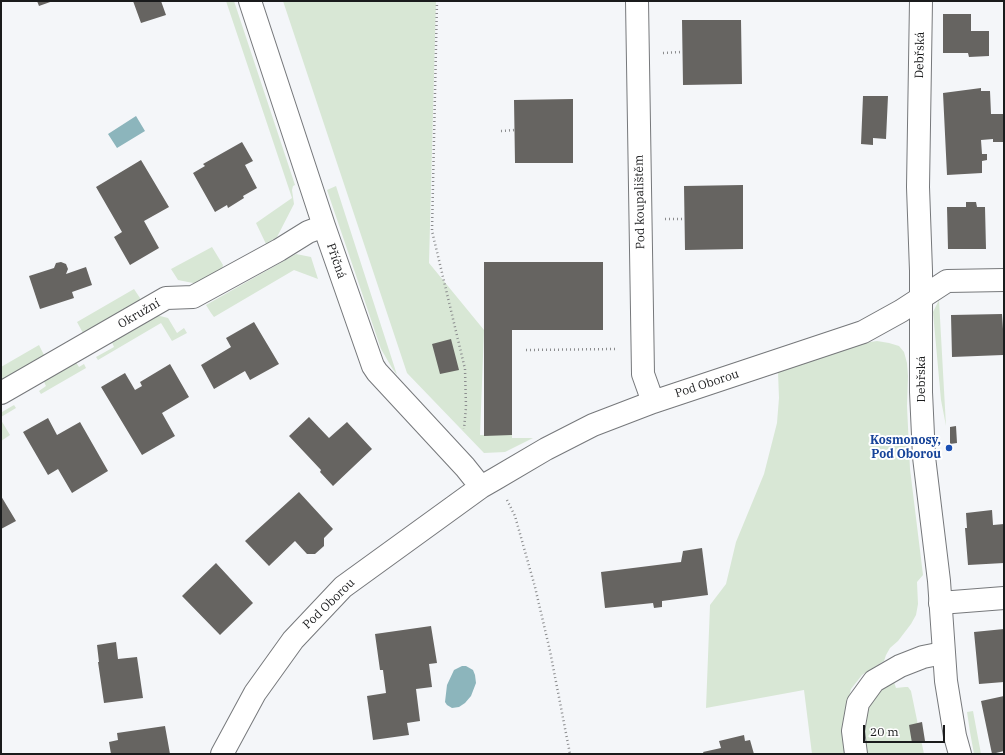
<!DOCTYPE html>
<meta charset="utf-8">
<style>
body{margin:0}
#map{position:relative;width:1005px;height:755px;overflow:hidden;background:#f4f6f9;font-family:"IBM Plex Serif",serif}
canvas{display:block}
.frame{position:absolute;inset:0;border:2px solid #1a1b1c;pointer-events:none}
.scale{position:absolute;left:863px;top:725px;width:82px;height:18px;box-sizing:border-box;border:2px solid #1a1b1c;border-top:0;padding-left:5px;font-size:12px;line-height:14px;white-space:nowrap;color:#1a1b1c;-webkit-text-stroke:3px #fff;paint-order:stroke}
</style>
<div id="map">
<canvas width="1005" height="755"></canvas>
<div class="frame"></div>
<div class="scale">20 m</div>
</div>
<script>
const ctx = document.querySelector('canvas').getContext('2d');
ctx.lineJoin = 'round';
function fillPath(path, color) {
  ctx.fillStyle = color;
  ctx.fill(path, 'evenodd');
}
function poly(rows) {
  const path = new Path2D();
  for (const r of rows) {
    path.moveTo(r[0], r[1]);
    for (let i = 2; i < r.length; i += 2) path.lineTo(r[i], r[i + 1]);
  }
  return path;
}
function stroke(path, color, width, dash) {
  ctx.strokeStyle = color;
  ctx.lineWidth = width;
  ctx.lineCap = dash ? 'butt' : 'round';
  ctx.setLineDash(dash || []);
  ctx.stroke(path);
}
function drawText(font, color, halo, rows, align = 'center') {
  ctx.font = font + ' "IBM Plex Serif",serif';
  ctx.lineWidth = 4;
  ctx.setLineDash([]);
  ctx.textBaseline = 'middle';
  ctx.strokeStyle = halo;
  ctx.fillStyle = color;
  for (const [text, x, y, turn = 0] of rows) {
    ctx.save();
    ctx.translate(x, y);
    ctx.rotate((+turn || 0) * Math.PI / 180);
    ctx.textAlign = isNaN(turn) ? turn : align;
    if (halo) ctx.strokeText(text, 0, 0);
    ctx.fillText(text, 0, 0);
    ctx.restore();
  }
}
fillPath(poly([
 [226,1,234,1,295,185,293,186,292,190,294,204,277,237,266,244,256,223,292,198],
 [283,1,436,1,429,263,484,330,480,435,512,435,512,438,533,438,505,452,484,453,407,373],
 [336,186,397,375,392,368,381,349,327,190],
 [212,247,223,265,222,269,198,284,178,280,171,269],
 [296,254,311,257,318,279,294,270,214,317,211,313,206,305],
 [134,289,140,298,139,303,85,334,83,333,77,322],
 [939,300,946,426,941,400,933,312],
 [156,315,168,318,177,333,184,328,187,333,172,341,161,323,98,360,96,357,114,347,110,338],
 [877,341,889,343,899,346,904,352,907,363,908,376,907,406,910,469,923,575,917,582,918,604,916,615,911,624,898,641,890,648,886,655,884,661,862,675,851,689,846,709,843,732,845,754,812,754,804,690,706,708,710,605,726,584,736,542,764,474,777,423,779,398,778,372,857,344],
 [39,345,44,355,43,358,1,382,1,367],
 [74,359,79,367,84,364,86,368,41,394,39,391,46,386,42,378],
 [14,405,16,408,1,417,1,410,2,412],
 [1,420,10,435,1,441],
 [893,679,896,688,905,687,908,687,911,691,924,754,864,754,863,742,865,712,874,692],
 [973,711,981,754,974,754,970,732,967,712]
]), '#d8e7d5');
fillPath(poly([
 [136,116,145,131,117,148,108,134],
 [462,666,466,666,473,670,475,675,476,683,471,696,465,703,459,707,452,708,447,705,445,702,447,685,454,670]
]), '#8cb5bc');
fillPath(poly([
 [37,1,53,1,39,6],
 [133,1,161,1,166,15,141,23],
 [943,14,971,14,971,31,989,31,989,56,969,57,968,53,943,53],
 [682,20,741,20,742,84,683,85],
 [981,88,981,91,990,91,991,114,1004,114,1004,142,993,142,993,139,981,140,982,154,987,154,987,160,982,161,982,173,947,175,943,93],
 [863,96,888,96,886,139,873,138,873,145,861,144],
 [573,99,573,163,515,163,514,100],
 [242,142,253,161,245,165,257,188,243,196,244,198,228,208,227,205,215,212,193,173,205,166,203,164],
 [141,160,169,207,144,221,159,248,130,265,114,237,122,232,96,187],
 [743,185,743,249,685,250,684,186],
 [966,202,976,202,977,207,985,207,986,249,948,249,947,207,966,207],
 [61,262,66,264,68,269,66,274,86,267,92,285,72,292,74,298,40,309,29,276,54,268,56,263],
 [484,262,603,262,603,330,512,330,512,435,484,436],
 [1002,314,1003,329,1004,329,1003,355,952,357,951,315],
 [254,322,279,364,250,380,245,371,214,389,201,365,231,347,226,338],
 [451,339,459,370,440,374,432,344],
 [170,364,189,397,162,413,175,436,142,455,101,387,125,373,135,390,142,386,140,382],
 [309,417,329,438,347,422,372,449,333,486,320,472,321,470,289,436],
 [48,418,57,435,80,422,108,471,72,493,58,469,48,475,23,432],
 [956,426,957,443,950,444,950,427],
 [299,492,333,529,324,538,324,546,315,554,307,554,295,541,269,566,245,541],
 [1,496,16,521,1,529],
 [992,510,993,525,1004,524,1004,563,968,565,965,528,967,528,966,513],
 [702,548,708,595,662,601,662,607,654,608,653,603,605,608,601,572,681,562,683,551],
 [216,563,253,603,220,635,182,596],
 [431,626,437,663,429,664,432,687,416,689,420,721,407,723,409,735,373,740,367,696,386,693,383,670,380,670,375,634],
 [1004,629,1004,682,979,684,974,632],
 [116,642,118,659,137,657,143,698,104,703,98,662,99,662,97,645],
 [1004,696,1004,751,992,754,981,701],
 [922,722,925,741,912,743,909,725],
 [165,726,170,754,111,754,109,742,118,740,117,733],
 [744,735,745,741,750,740,754,754,704,754,703,752,721,748,719,741]
]), '#666461');
const minor = poly([
 [250,1,324,226,373,366,377,372,465,467,481,487],
 [637,1,643,374,653,402],
 [1,393,166,298,193,297,279,250,308,232,324,226],
 [940,603,1004,598],
 [222,754,255,693,293,640,343,587,481,487,495,479,546,449,593,425,653,402,863,332,901,311,947,281,1004,280],
 [856,754,853,731,858,703,874,681,900,666,923,657,943,653]
]);
const secondary = poly([
 [921,1,918,187,921,271,921,392,924,457,939,581,946,681,955,736,960,754]
]);
stroke(minor, '#76787b', 24);
stroke(secondary, '#76787b', 24);
stroke(poly([
 [437,1,432,231,465,369,466,407,464,429],
 [663,53,682,52],
 [501,131,515,130],
 [665,219,684,219],
 [526,350,617,349],
 [507,500,515,516,535,587,550,651,570,754]
]), '#8b8c8e', 2.5, [1, 3]);
stroke(minor, '#fff', 22);
stroke(secondary, '#fff', 22);
for (const [x, y, r, color] of [
 [949,448,4,"#1a4fb4"]
]) {
  const dot = new Path2D();
  dot.arc(x, y, r, 0, 2 * Math.PI);
  ctx.fillStyle = color;
  ctx.fill(dot);
  stroke(dot, '#fff', 1.5);
}
drawText('12px', '#1a1b1c', '#fff', [
 ["Debřská",920,55,-89],
 ["Pod koupalištěm",640,202,-91],
 ["Příčná",336,261,71],
 ["Okružní",139,314,-30],
 ["Debřská",922,379,-90],
 ["Pod Oborou",707,384,-18],
 ["Pod Oborou",329,604,-44]
]);
drawText('bold 12px', '#164399', '#fff', [
 ["Kosmonosy,",941,441],
 ["Pod Oborou",941,455]
], 'right');
</script>
